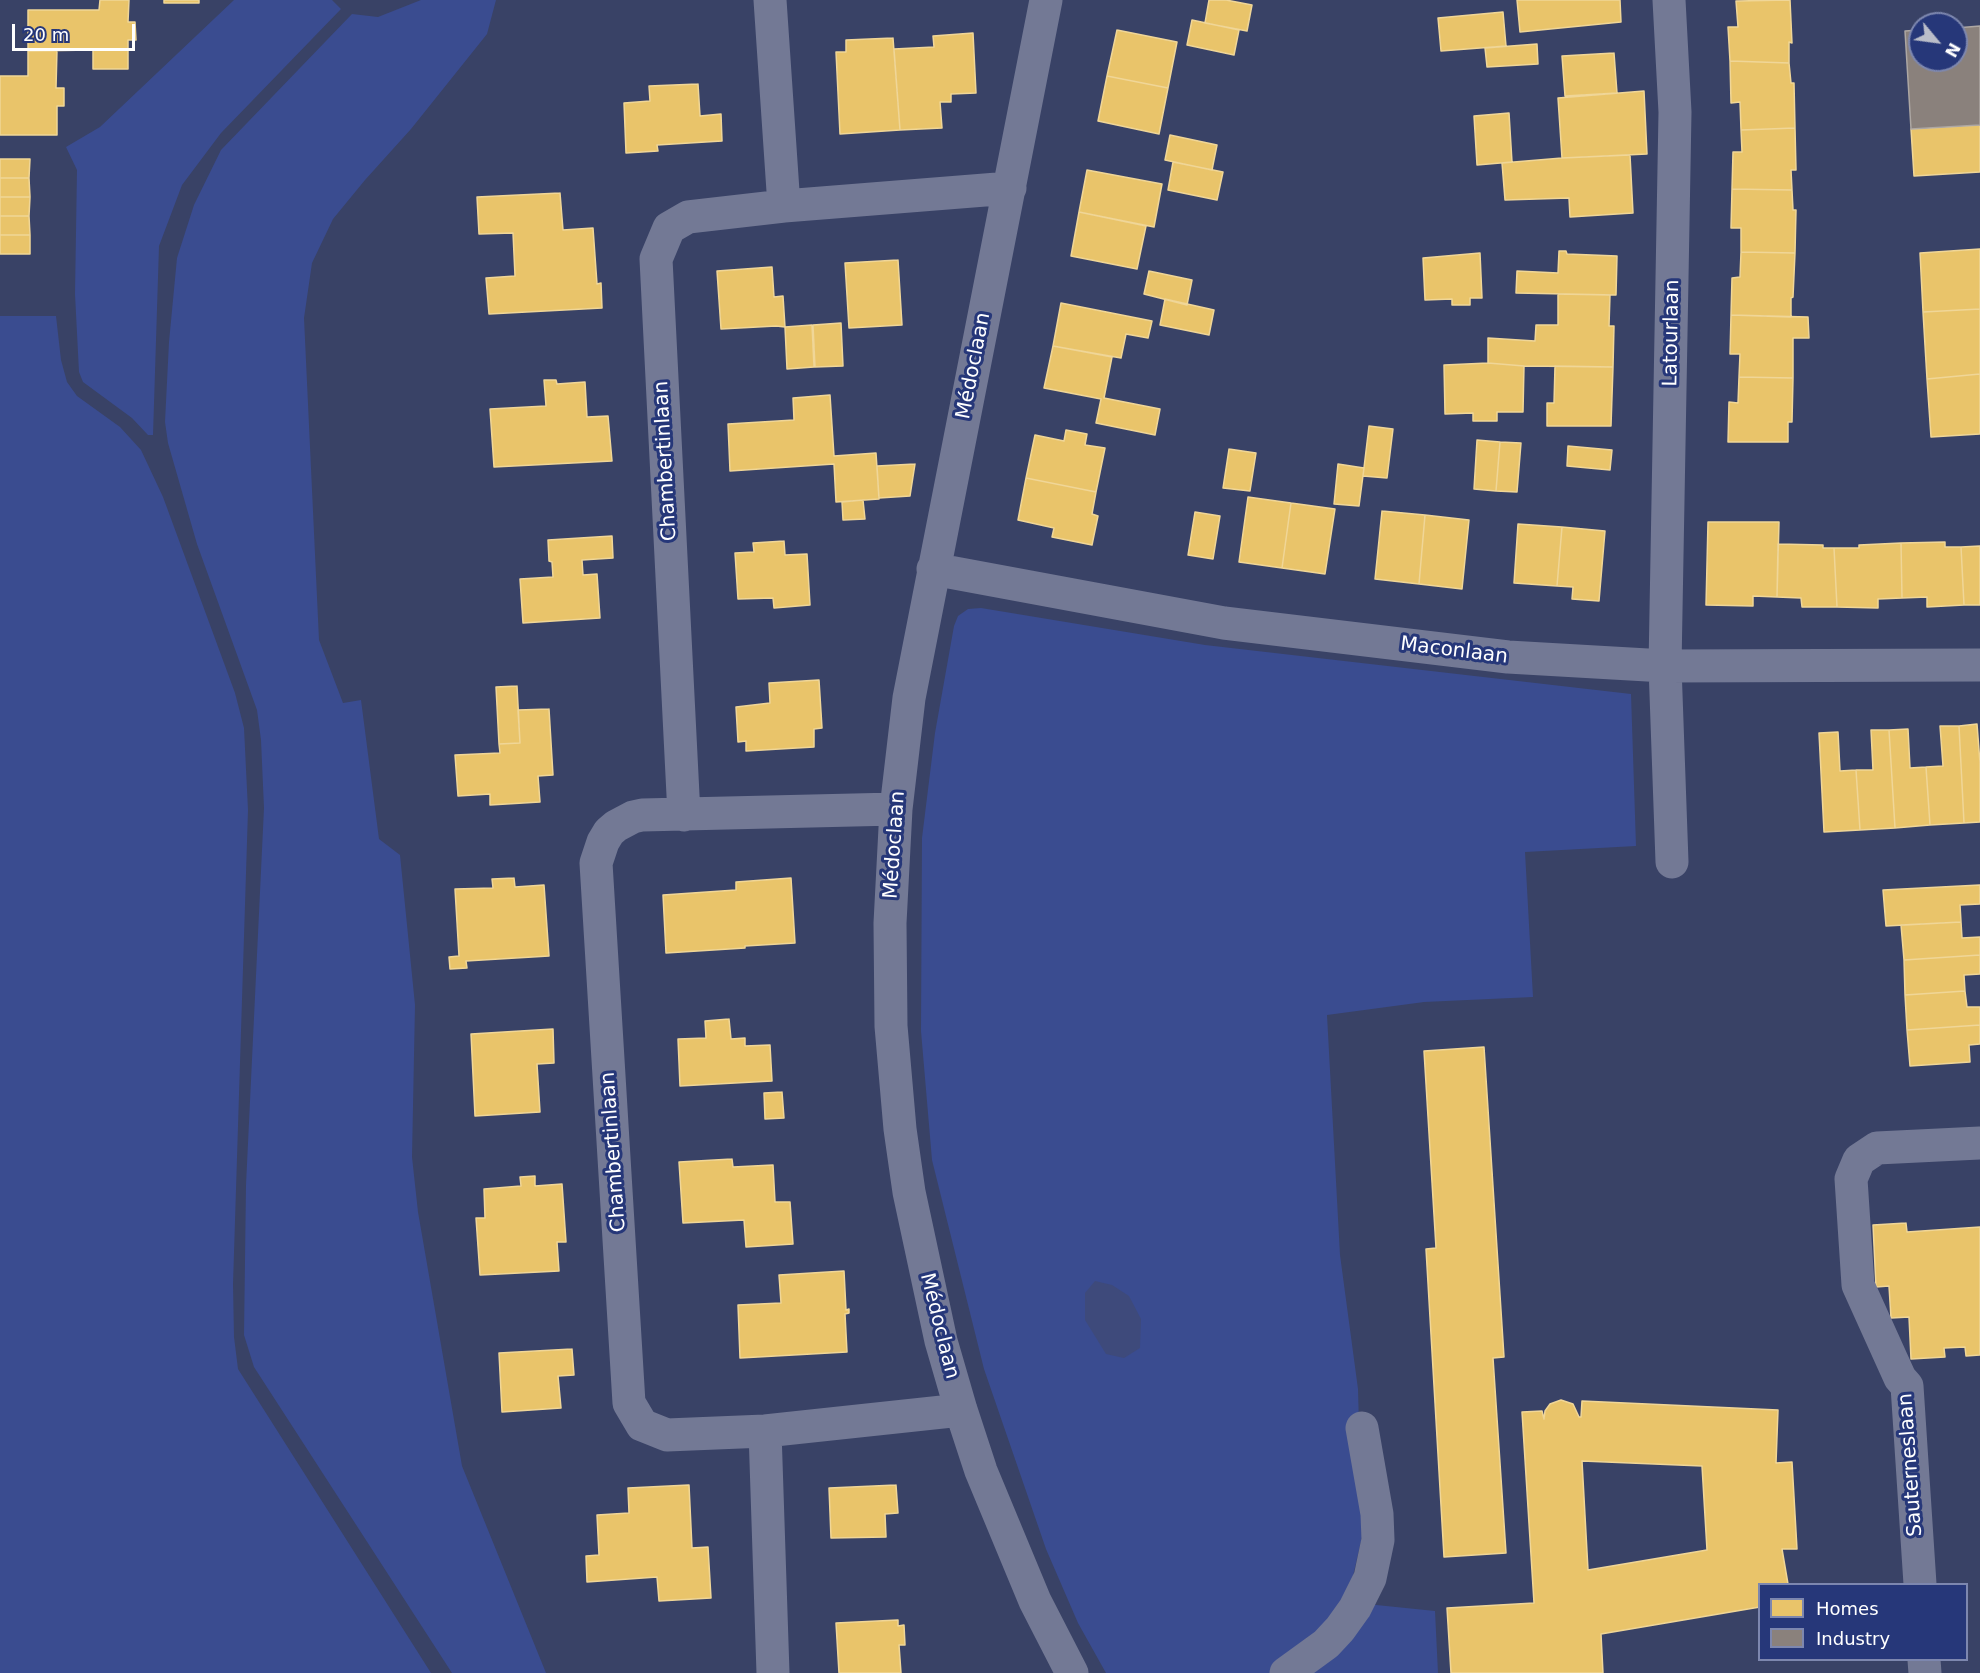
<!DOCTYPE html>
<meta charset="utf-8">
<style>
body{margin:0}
#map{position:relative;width:1980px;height:1673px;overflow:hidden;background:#394266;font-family:"DejaVu Sans",sans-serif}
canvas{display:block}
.legend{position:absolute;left:1758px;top:1583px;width:210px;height:78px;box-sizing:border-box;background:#263779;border:2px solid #7d87af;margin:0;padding:8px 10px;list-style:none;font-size:18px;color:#fff}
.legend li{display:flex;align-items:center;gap:12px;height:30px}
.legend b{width:30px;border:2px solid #7d87af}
.north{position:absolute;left:1908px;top:12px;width:60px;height:60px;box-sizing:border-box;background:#263779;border:2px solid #7d87af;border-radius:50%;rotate:119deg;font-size:16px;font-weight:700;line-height:24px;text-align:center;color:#fff}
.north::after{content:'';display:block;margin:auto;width:21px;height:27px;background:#babdc9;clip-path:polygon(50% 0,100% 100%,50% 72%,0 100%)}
.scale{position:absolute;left:12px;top:24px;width:123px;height:27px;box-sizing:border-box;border:3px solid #fff;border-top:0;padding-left:8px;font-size:18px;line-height:21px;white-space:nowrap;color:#fff;-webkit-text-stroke:4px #263779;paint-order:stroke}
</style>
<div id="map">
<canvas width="1980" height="1673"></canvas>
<ul class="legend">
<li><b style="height:16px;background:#e9c46a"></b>Homes</li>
<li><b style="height:16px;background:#8a817c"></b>Industry</li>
</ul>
<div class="north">N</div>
<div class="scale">20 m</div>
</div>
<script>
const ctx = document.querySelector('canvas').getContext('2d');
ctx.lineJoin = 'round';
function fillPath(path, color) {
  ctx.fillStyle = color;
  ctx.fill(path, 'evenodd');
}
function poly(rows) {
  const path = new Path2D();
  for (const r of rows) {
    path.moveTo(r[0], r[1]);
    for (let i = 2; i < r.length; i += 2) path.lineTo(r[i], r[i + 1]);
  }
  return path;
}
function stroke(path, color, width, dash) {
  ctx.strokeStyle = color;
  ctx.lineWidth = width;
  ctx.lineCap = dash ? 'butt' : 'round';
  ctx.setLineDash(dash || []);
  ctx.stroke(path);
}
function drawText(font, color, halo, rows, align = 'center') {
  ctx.font = font + ' "DejaVu Sans",sans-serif';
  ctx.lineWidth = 6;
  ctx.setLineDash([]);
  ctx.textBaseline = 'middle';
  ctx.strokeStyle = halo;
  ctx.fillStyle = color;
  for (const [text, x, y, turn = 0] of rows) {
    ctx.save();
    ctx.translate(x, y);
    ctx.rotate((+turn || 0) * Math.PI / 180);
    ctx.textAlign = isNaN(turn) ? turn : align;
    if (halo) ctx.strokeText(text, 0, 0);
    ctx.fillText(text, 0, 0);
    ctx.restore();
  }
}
fillPath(poly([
 [234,0,332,0,341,9,221,133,182,185,159,246,153,435,148,435,132,418,83,382,79,372,75,294,77,170,66,147,100,127],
 [421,0,496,0,487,34,411,129,365,180,333,219,312,263,304,318,319,640,343,703,361,700,379,839,400,855,415,1005,412,1157,418,1212,462,1466,546,1673,452,1673,254,1367,244,1335,246,1185,264,808,261,740,257,710,197,544,168,443,165,422,169,342,177,258,194,205,221,150,352,14,378,17],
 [0,316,56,316,61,360,67,382,77,396,120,427,141,450,163,497,235,693,244,728,248,810,233,1284,234,1337,238,1369,431,1673,0,1673],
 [981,608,1205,645,1631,694,1636,846,1525,852,1533,997,1424,1002,1327,1015,1340,1255,1358,1389,1362,1537,1347,1602,1435,1611,1438,1673,1106,1673,1078,1623,1046,1549,984,1369,932,1160,921,1031,922,838,935,733,954,626,958,616,968,609]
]), '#3a4c90');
fillPath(poly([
 [1095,1281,1112,1285,1129,1296,1141,1319,1140,1348,1124,1358,1106,1354,1085,1320,1085,1293]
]), '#3e4a7b');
const homes = poly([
 [100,0,129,0,128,22,135,22,136,40,128,40,128,69,93,69,93,50,28,51,28,10,99,10,100,0],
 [164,0,199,0,199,3,164,3,164,0],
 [1209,0,1226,0,1252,5,1247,31,1205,23,1209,0],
 [1517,0,1620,0,1621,22,1520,32,1517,0],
 [1790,0,1792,43,1789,42,1789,63,1730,61,1728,27,1738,27,1736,1,1790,0],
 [1503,12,1506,46,1441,51,1438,18,1503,12],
 [1192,20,1239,30,1234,55,1187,45,1192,20],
 [1117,30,1177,42,1168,88,1107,76,1117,30],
 [973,33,976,93,951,94,951,102,940,102,942,128,900,130,894,49,934,47,933,36,973,33],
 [893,38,900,130,840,134,836,52,846,52,846,40,893,38],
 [1537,44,1538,64,1487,67,1485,48,1537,44],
 [57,50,56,88,64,88,64,106,57,106,57,135,0,135,0,76,28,76,28,51,57,50],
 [1614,53,1617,93,1565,96,1562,56,1614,53],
 [1730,61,1789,63,1791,83,1794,83,1795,128,1741,130,1740,102,1731,103,1730,61],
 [1107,76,1168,88,1159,134,1098,121,1107,76],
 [698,84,700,116,721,114,722,141,657,145,658,151,626,153,624,103,650,101,649,86,698,84],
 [1644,91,1647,154,1562,158,1558,98,1644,91],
 [1509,113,1512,162,1477,165,1474,116,1509,113],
 [1980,125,1980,172,1914,176,1911,129,1980,125],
 [1795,128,1796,170,1791,170,1792,190,1732,189,1733,152,1742,152,1741,130,1795,128],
 [1170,135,1217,145,1212,170,1165,160,1170,135],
 [1630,155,1633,213,1570,217,1569,198,1505,200,1502,163,1562,158,1630,155],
 [0,159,30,159,29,178,0,178,0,159],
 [1173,162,1223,172,1217,200,1168,190,1173,162],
 [1087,170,1162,184,1154,227,1079,212,1087,170],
 [0,178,29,178,30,197,0,197,0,178],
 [1732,189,1792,190,1793,210,1796,210,1795,253,1741,252,1741,228,1731,228,1732,189],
 [560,193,563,230,593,228,597,284,601,283,602,308,489,314,486,278,515,276,513,233,479,234,477,197,560,193],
 [0,197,30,197,29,216,0,216,0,197],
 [1079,212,1146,226,1137,269,1071,256,1079,212],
 [0,216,29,216,30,235,0,235,0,216],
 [0,235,30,235,30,254,0,254,0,235],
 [1980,249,1980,309,1923,312,1920,253,1980,249],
 [1559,251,1566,251,1567,254,1617,256,1616,295,1516,293,1517,271,1558,273,1559,251],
 [1741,252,1795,253,1793,297,1791,298,1791,317,1731,315,1732,278,1740,277,1741,252],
 [1480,253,1482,298,1470,298,1470,305,1452,305,1452,299,1425,300,1423,258,1480,253],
 [898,260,902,325,849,328,845,263,898,260],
 [772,267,774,297,783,296,785,327,776,326,721,329,717,271,772,267],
 [1149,271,1192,280,1187,305,1144,294,1149,271],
 [1558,294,1610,295,1609,326,1614,326,1613,367,1524,366,1488,363,1488,338,1535,341,1536,325,1558,325,1558,294],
 [1165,299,1214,310,1209,335,1160,325,1165,299],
 [1061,303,1152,321,1148,338,1126,334,1121,358,1053,346,1061,303],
 [1980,309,1980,374,1927,379,1923,312,1980,309],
 [1731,315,1808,317,1809,338,1793,338,1793,378,1739,377,1740,354,1730,354,1731,315],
 [841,323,843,366,815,367,813,325,841,323],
 [812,325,814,367,787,369,785,327,812,325],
 [1053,346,1112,357,1104,398,1160,409,1155,435,1096,423,1101,399,1044,388,1053,346],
 [1488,363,1524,366,1523,412,1497,412,1497,421,1473,421,1473,413,1445,414,1444,365,1488,363],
 [1555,366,1613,367,1611,426,1547,426,1547,403,1554,403,1555,366],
 [1980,374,1980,434,1931,437,1927,379,1980,374],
 [1739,377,1793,378,1792,422,1788,422,1788,442,1728,442,1729,402,1738,403,1739,377],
 [544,380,556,380,557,384,585,382,587,417,608,416,612,461,494,467,490,409,546,406,544,380],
 [830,395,834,456,876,453,879,499,836,502,834,464,730,471,728,424,794,420,793,398,830,395],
 [1369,426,1393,429,1387,478,1363,476,1369,426],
 [1066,430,1087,434,1085,445,1105,448,1096,492,1026,478,1035,435,1064,441,1066,430],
 [1477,440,1500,442,1496,491,1474,489,1477,440],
 [1500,442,1521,443,1517,492,1496,491,1500,442],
 [1568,446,1612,450,1610,470,1567,466,1568,446],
 [1229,449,1256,453,1250,491,1223,488,1229,449],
 [915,464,910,496,879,498,877,466,915,464],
 [1338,464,1364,468,1359,506,1334,504,1338,464],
 [1026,478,1096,492,1092,514,1098,516,1092,545,1052,537,1054,528,1018,520,1026,478],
 [1248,497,1291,503,1282,568,1239,562,1248,497],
 [863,500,865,519,843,520,842,502,863,500],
 [1291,503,1335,509,1325,574,1282,568,1291,503],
 [1382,511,1425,515,1419,584,1375,579,1382,511],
 [1195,512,1220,516,1213,559,1188,555,1195,512],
 [1425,515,1469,520,1462,589,1419,584,1425,515],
 [1708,522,1779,522,1777,597,1753,596,1753,606,1706,605,1708,522],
 [1518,524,1562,527,1557,586,1514,583,1518,524],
 [1562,527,1605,531,1599,601,1572,599,1573,587,1557,586,1562,527],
 [612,536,613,558,582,560,583,575,597,574,600,618,523,623,520,579,553,577,552,562,549,561,548,540,612,536],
 [784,541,785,555,807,554,810,605,774,608,773,598,738,599,735,553,754,552,753,543,784,541],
 [1945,542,1945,547,1961,547,1964,605,1927,607,1927,597,1902,598,1901,543,1945,542],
 [1901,543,1902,598,1878,599,1878,608,1837,607,1834,548,1859,548,1859,545,1901,543],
 [1778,544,1823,545,1823,548,1834,548,1837,607,1802,607,1801,598,1777,597,1778,544],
 [1980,546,1980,605,1964,605,1961,547,1980,546],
 [819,680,822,728,814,729,814,747,746,751,746,741,738,742,736,707,770,703,769,683,819,680],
 [517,686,520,743,499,744,496,687,517,686],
 [549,709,553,775,538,776,540,802,490,805,490,794,458,796,455,755,500,753,499,744,520,743,518,710,549,709],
 [1977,724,1980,763,1980,822,1964,823,1959,726,1977,724],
 [1940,726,1959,726,1964,823,1930,825,1926,767,1943,766,1940,726],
 [1908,729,1910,768,1926,767,1930,825,1895,828,1889,730,1908,729],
 [1871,730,1889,730,1895,828,1860,830,1856,770,1873,770,1871,730],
 [1838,732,1840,771,1856,770,1860,830,1824,832,1819,733,1838,732],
 [514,878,515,887,544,885,549,956,466,961,467,968,450,969,449,957,459,956,455,889,493,888,492,879,514,878],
 [791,878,795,943,745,946,745,948,666,953,663,895,736,890,736,882,791,878],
 [1980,885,1980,904,1960,905,1961,922,1886,926,1883,890,1980,885],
 [1961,922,1962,938,1980,937,1980,955,1904,960,1901,925,1961,922],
 [1980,955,1980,974,1964,975,1965,991,1905,995,1904,960,1980,955],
 [1965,991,1967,1007,1980,1007,1980,1025,1907,1030,1905,995,1965,991],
 [729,1019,731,1039,745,1038,745,1046,770,1045,772,1081,680,1086,678,1039,706,1038,705,1021,729,1019],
 [1980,1025,1980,1044,1969,1045,1970,1062,1910,1066,1907,1030,1980,1025],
 [553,1029,554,1063,537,1064,540,1112,475,1116,471,1034,553,1029],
 [1484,1047,1504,1357,1493,1358,1506,1553,1444,1557,1426,1249,1436,1248,1424,1051,1484,1047],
 [782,1092,784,1118,765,1119,764,1093,782,1092],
 [732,1159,733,1167,773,1165,775,1202,790,1202,793,1244,746,1247,744,1220,683,1223,679,1162,732,1159],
 [535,1176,535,1186,562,1184,566,1242,557,1242,559,1271,480,1275,476,1218,485,1218,484,1189,521,1186,520,1177,535,1176],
 [1906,1223,1907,1232,1980,1227,1980,1355,1966,1356,1965,1347,1944,1348,1945,1357,1911,1359,1909,1317,1891,1318,1889,1286,1876,1287,1873,1225,1906,1223],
 [844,1271,846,1310,849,1309,849,1313,845,1314,847,1352,740,1358,738,1305,781,1303,779,1275,844,1271],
 [572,1349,574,1375,558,1376,561,1408,502,1412,499,1353,572,1349],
 [1561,1400,1573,1404,1579,1417,1581,1417,1582,1401,1778,1410,1776,1463,1792,1462,1797,1549,1782,1549,1788,1584,1760,1584,1760,1607,1601,1634,1603,1673,1451,1673,1447,1608,1534,1603,1522,1412,1542,1411,1544,1419,1545,1411,1550,1404,1561,1400],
 [1582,1461,1702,1466,1707,1550,1588,1570,1582,1461],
 [689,1485,692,1548,708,1547,711,1598,659,1601,657,1577,587,1582,586,1556,599,1555,597,1515,629,1513,628,1488,689,1485],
 [896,1485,898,1513,885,1514,886,1537,831,1538,829,1488,896,1485],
 [898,1620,898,1626,904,1625,905,1645,899,1645,901,1673,839,1673,836,1623,898,1620]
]);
fillPath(homes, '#e9c46a');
stroke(homes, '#f0d697', 1.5);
const industry = poly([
 [1980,26,1980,125,1911,129,1905,31,1920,30,1920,60,1956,60,1956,28,1980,26]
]);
fillPath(industry, '#8a817c');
stroke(industry, '#ada7a3', 1.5);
stroke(poly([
 [770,0,784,206],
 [1046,0,909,698,896,809,890,923,891,1026,900,1129,909,1192,941,1341,961,1410,981,1471,1035,1601,1072,1673],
 [1669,0,1675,112,1665,666,1672,862],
 [933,569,1224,623,1508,657,1665,666,1980,665],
 [896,809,642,815,633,817,616,826,609,832,603,842,596,863,629,1403,642,1425,667,1435,765,1431,961,1410],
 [684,815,656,259,669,228,688,217,784,206,1010,188],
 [765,1431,773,1673],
 [1920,1584,1907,1386,1900,1378,1858,1285,1851,1179,1859,1160,1877,1148,1980,1143],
 [1924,1660,1925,1673],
 [1286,1673,1326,1644,1340,1629,1355,1608,1370,1578,1378,1540,1377,1514,1362,1428]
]), '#737995', 33);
drawText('20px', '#fff', '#263779', [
 ["Latourlaan",1672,333,-89],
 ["Médoclaan",974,366,-79],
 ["Chambertinlaan",666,461,-93],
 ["Maconlaan",1454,651,7],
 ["Médoclaan",895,845,-86],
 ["Chambertinlaan",614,1152,-94],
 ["Médoclaan",939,1326,76],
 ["Sauterneslaan",1911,1465,-94]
]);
</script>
